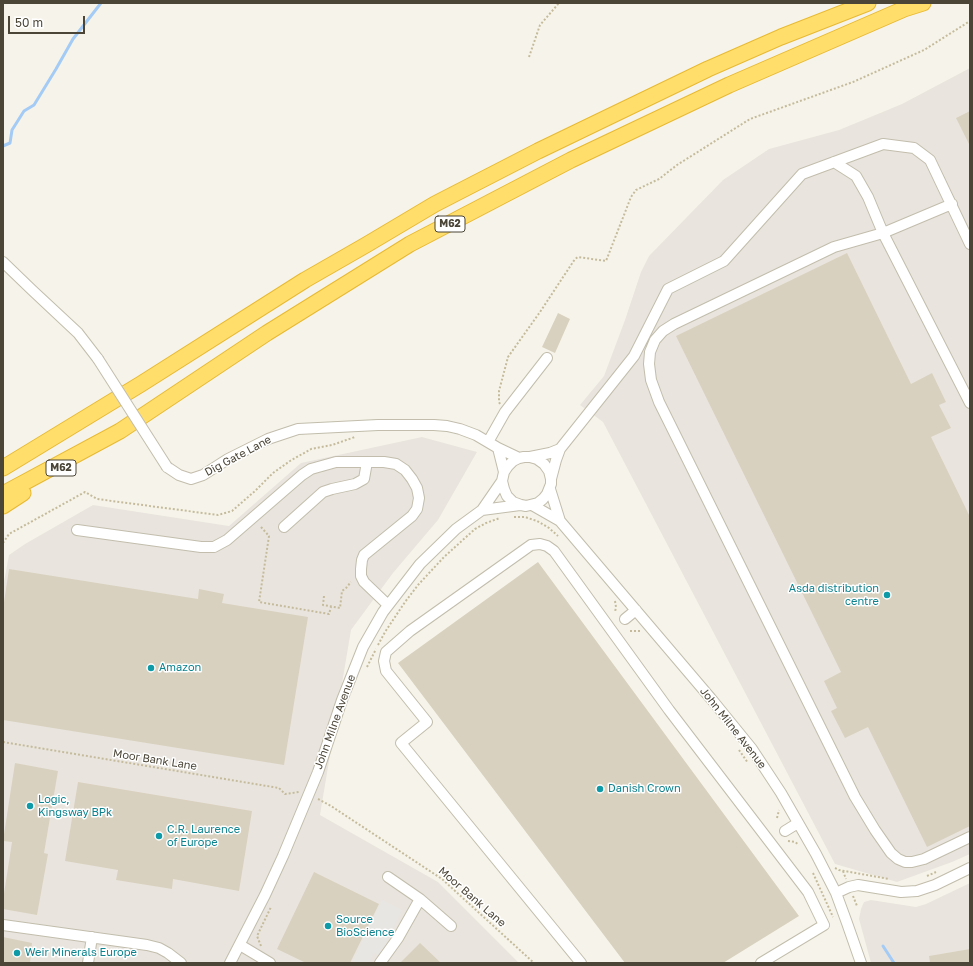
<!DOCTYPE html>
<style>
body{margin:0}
#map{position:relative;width:973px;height:966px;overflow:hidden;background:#f6f4ea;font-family:"Golos Text",sans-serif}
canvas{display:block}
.frame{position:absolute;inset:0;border:4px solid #4b4537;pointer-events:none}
.scale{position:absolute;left:8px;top:16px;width:77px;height:18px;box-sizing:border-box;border:2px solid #4b4537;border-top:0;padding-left:5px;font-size:12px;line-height:14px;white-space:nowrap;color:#4b4537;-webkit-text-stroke:3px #fff;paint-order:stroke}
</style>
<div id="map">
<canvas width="973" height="966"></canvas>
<div class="frame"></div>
<div class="scale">50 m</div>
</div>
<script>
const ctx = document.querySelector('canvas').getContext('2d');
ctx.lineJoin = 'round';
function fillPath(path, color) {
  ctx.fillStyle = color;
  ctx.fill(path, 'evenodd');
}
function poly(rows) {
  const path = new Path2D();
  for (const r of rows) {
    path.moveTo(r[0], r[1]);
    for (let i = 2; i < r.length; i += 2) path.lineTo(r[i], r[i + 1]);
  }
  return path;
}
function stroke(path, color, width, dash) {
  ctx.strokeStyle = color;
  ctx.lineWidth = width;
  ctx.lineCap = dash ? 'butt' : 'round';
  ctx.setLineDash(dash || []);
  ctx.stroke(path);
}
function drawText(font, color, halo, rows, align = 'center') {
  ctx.font = font + ' "Golos Text",sans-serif';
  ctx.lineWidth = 3;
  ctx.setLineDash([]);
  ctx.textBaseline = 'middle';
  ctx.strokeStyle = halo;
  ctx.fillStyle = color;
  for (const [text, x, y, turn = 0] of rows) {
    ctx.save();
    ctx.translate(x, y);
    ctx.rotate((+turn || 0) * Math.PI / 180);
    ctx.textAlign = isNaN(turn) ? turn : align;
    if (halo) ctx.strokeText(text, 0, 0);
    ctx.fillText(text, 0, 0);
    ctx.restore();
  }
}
fillPath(poly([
 [970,68,970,854,952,862,897,882,835,864,603,422,580,405,604,376,625,320,641,272,649,256,723,180,769,149,839,130,902,104],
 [422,437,477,452,438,520,393,573,351,630,320,815,438,882,519,963,3,963,3,587,9,555,25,544,93,505,229,526,301,463],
 [970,883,970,963,871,963,859,919,861,909,864,902,871,900,916,907,926,904]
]), '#e9e5de');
fillPath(poly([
 [382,900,402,910,380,956,374,953,369,963,358,963,353,961]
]), '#e7e6e2');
stroke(poly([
 [3,146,10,143,12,130,24,111,34,105,56,69,73,39,101,3],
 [883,946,894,963]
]), '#a4cbf6', 3);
fillPath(poly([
 [970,111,970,146,956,118],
 [847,253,911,384,932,373,946,402,939,405,951,428,931,437,970,517,970,826,927,847,868,727,845,738,831,711,837,708,824,681,841,672,676,336],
 [558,313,570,319,555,353,542,347],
 [538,562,799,916,723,963,625,963,398,663],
 [9,569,198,599,199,589,224,594,222,603,308,617,284,765,3,720,3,609],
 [15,763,58,771,44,853,48,854,37,915,3,909,3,900,12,842,3,841],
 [78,782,252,811,239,891,173,879,172,889,116,880,118,870,65,861],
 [314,872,379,904,350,963,306,963,277,949],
 [3,937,32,943,30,963,3,963],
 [420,943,441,963,400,963],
 [970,949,970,963,930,963,929,956]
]), '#d9d1bf');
const minor = poly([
 [834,162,856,176,868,197,883,233,970,403],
 [952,204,883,233,834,247,674,324,663,331,655,340,650,352,649,364,651,380,659,402,855,797,875,830,891,853,898,859,905,862,912,862,924,859,970,837],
 [3,262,32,290,78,333,98,359],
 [488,442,505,412,547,358],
 [530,457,550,453,560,449],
 [167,467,179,475,191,479,203,475,228,459,268,439,298,429,378,425,434,425,447,426,460,429,476,435,498,448],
 [504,472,498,448,519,458],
 [551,479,556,460,560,449,634,356,668,289,724,261,802,174,883,144,914,148,930,160,970,244],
 [550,489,560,521],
 [532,505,560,521,713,701,752,749,781,793,816,854,836,893,847,923,861,963],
 [482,510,520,505],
 [284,527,323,492,332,489,355,484,364,479,367,462],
 [77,530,201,547,214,547,227,540,302,475,311,469,336,462,384,462,396,464,405,470,412,479,417,488,419,498,417,509,412,516,364,555,362,560,361,569,361,576,364,582,388,605],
 [625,619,636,610],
 [785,831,798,823],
 [388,877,420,899,451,926],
 [836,893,849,887,858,885,901,892,917,891,935,885,970,868],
 [3,925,147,945,159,948,168,953,181,963],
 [240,945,270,963],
 [88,963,92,937],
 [230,963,265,895,283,856,318,772,342,700,363,647,383,612,420,564,456,529,482,510,502,481,504,472,508,466,513,461,519,458,524,457,530,457,537,459,544,464,549,471,551,479,551,484,547,494,543,499,538,503,526,506,521,505,513,502,507,496,504,489,502,481],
 [380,963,398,938,420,899],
 [581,963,401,743,427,722,386,671,384,661,386,652,410,631,531,545,540,544,547,546,554,551,669,710,808,892,824,925,761,963]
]);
const highway = poly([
 [3,468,141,384,305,280,366,245,435,204,538,151,708,69,781,37,868,3],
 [3,494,120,431,267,333,410,244,571,160,729,85,904,9,923,3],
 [3,506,23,493]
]);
stroke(minor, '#c2bdac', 12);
stroke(highway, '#e8b932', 17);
stroke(poly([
 [529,57,540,25,559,3],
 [500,404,499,402,499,391,508,357,540,312,575,259,578,257,606,261,631,197,636,190,659,179,677,165,750,119,853,82,924,50,970,21],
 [514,517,525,517,537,521,549,528,558,536],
 [261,527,269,536,259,602,329,614,331,607],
 [3,543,9,534,85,492,97,499,218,515,232,511,255,491,273,473,290,461,311,449,332,445,355,437],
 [324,596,323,605,340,608,342,591,346,588,351,582],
 [615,601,616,607,615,612],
 [630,631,640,631],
 [378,645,385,632,405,602,418,585,444,557,475,529,486,523,500,518],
 [367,667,376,649],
 [3,742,279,788,285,794,299,792],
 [739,750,748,763],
 [318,799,331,806,442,879,534,963],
 [777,818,779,810],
 [788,841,795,842,799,845],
 [835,868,839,870,889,879],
 [843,871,846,879],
 [813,873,833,917],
 [927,876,936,872],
 [853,896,857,906],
 [261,946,257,936,271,907]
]), '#c5bb9c', 2, [2, 2]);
stroke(minor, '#fff', 10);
stroke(highway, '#ffde6c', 15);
const minorBridge = poly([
 [98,359,167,467]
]);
stroke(minorBridge, '#c2bdac', 12, []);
stroke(minorBridge, '#fff', 10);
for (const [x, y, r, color] of [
 [887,595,4,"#0f9aa8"],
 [151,668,4,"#0f9aa8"],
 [600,789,4,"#0f9aa8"],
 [30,806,4,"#0f9aa8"],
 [159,836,4,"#0f9aa8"],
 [328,926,4,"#0f9aa8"],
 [17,953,4,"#0f9aa8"]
]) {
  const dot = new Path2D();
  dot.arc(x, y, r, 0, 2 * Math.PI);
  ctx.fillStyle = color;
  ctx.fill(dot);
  stroke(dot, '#fff', 1.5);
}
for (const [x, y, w] of [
 [450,224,30],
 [61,468,30]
]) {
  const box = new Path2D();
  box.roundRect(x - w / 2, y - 8, w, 16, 3);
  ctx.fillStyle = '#fff';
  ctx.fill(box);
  stroke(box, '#4b4537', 1);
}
drawText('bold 10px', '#4b4537', null, [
 ["M62",450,224],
 ["M62",61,468]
]);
drawText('11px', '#4b4537', '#fff', [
 ["Dig Gate Lane",238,456,-28],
 ["John Milne Avenue",335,722,-70],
 ["John Milne Avenue",733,728,52],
 ["Moor Bank Lane",155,760,9],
 ["Moor Bank Lane",472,897,41]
]);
drawText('11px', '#0d838f', '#fff', [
 ["Asda distribution",879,589,"right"],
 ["centre",879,602,"right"],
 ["Amazon",159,668],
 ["Danish Crown",608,789],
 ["Logic,",38,800],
 ["Kingsway BPk",38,813],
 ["C.R. Laurence",167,830],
 ["of Europe",167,843],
 ["Source",336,920],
 ["BioScience",336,933],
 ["Weir Minerals Europe",25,953]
], 'left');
</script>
